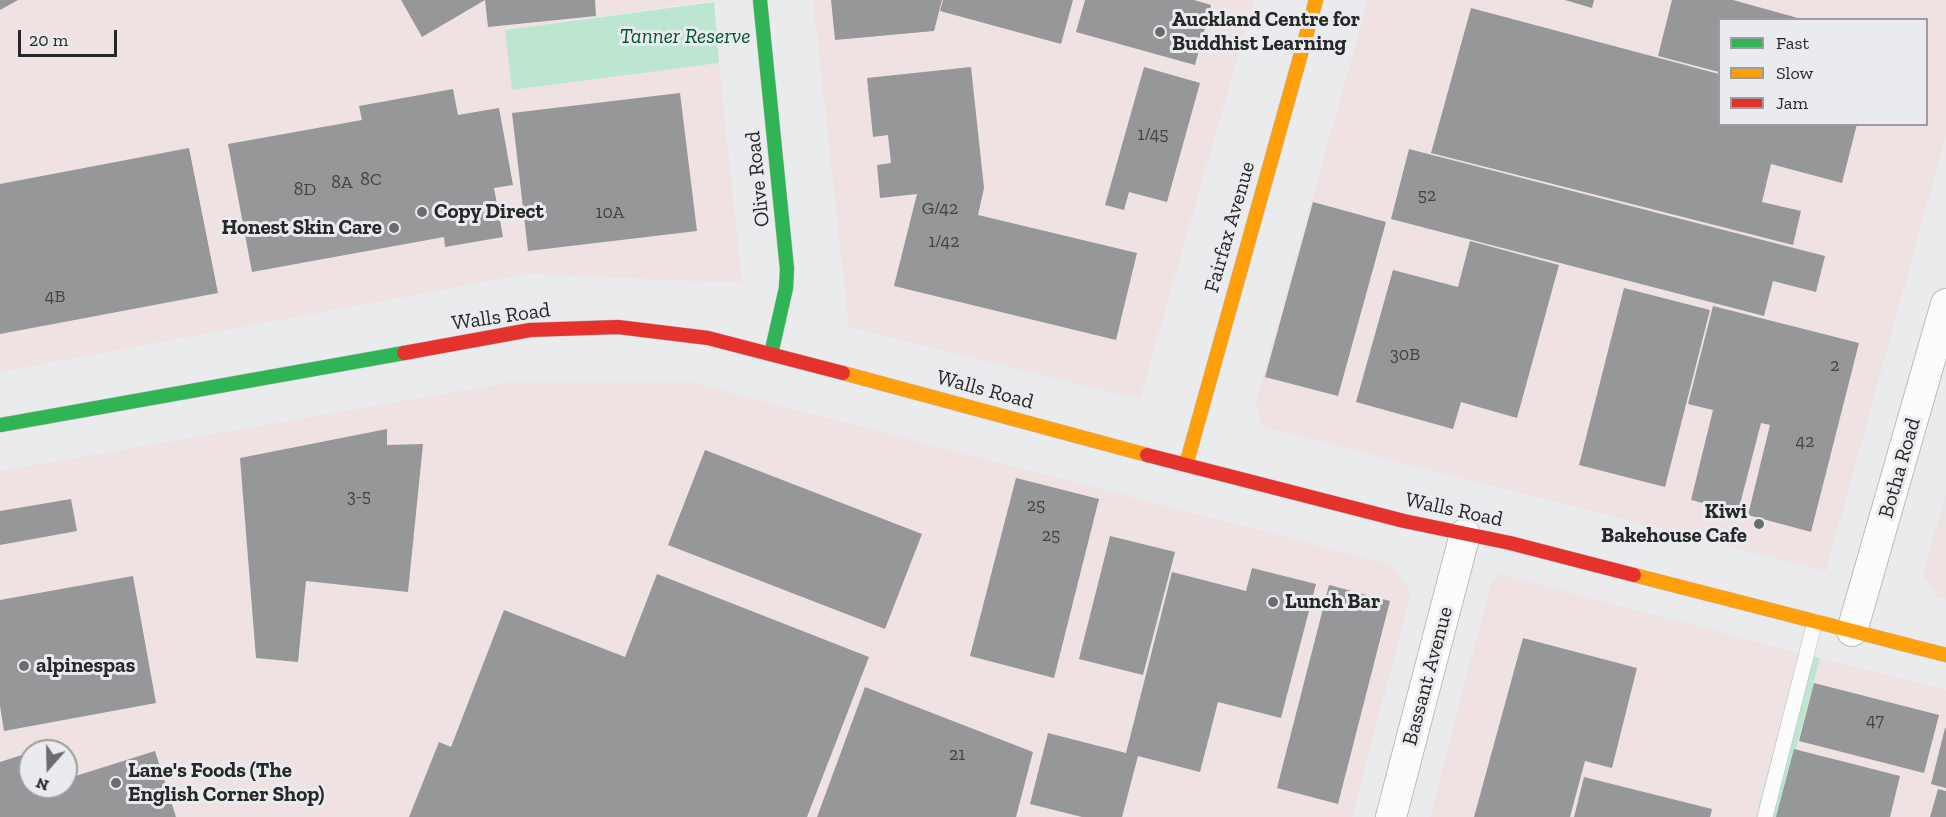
<!DOCTYPE html>
<style>
body{margin:0}
#map{position:relative;width:1946px;height:817px;overflow:hidden;background:#eaebed;font-family:"Zilla Slab",serif}
canvas{display:block}
.legend{position:absolute;left:1718px;top:18px;width:210px;height:108px;box-sizing:border-box;background:#e9ebee;border:2px solid #9b9d9f;margin:0;padding:8px 10px;list-style:none;font-size:18px;color:#262728}
.legend li{display:flex;align-items:center;gap:12px;height:30px}
.legend b{width:30px;border:2px solid #9b9d9f}
.north{position:absolute;left:18px;top:739px;width:60px;height:60px;box-sizing:border-box;background:#e9ebee;border:2px solid #9b9d9f;border-radius:50%;rotate:200deg;font-size:16px;font-weight:700;line-height:24px;text-align:center;color:#262728}
.north::after{content:'';display:block;margin:auto;width:21px;height:27px;background:#6b6c6d;clip-path:polygon(50% 0,100% 100%,50% 72%,0 100%)}
.scale{position:absolute;left:18px;top:30px;width:99px;height:27px;box-sizing:border-box;border:3px solid #262728;border-top:0;padding-left:8px;font-size:18px;line-height:21px;white-space:nowrap;color:#262728;-webkit-text-stroke:4px #e9ebee;paint-order:stroke}
</style>
<div id="map">
<canvas width="1946" height="817"></canvas>
<ul class="legend">
<li><b style="height:8px;background:#30b455"></b>Fast</li>
<li><b style="height:8px;background:#ff9f0a"></b>Slow</li>
<li><b style="height:8px;background:#e5322d"></b>Jam</li>
</ul>
<div class="north">N</div>
<div class="scale">20 m</div>
</div>
<script>
const ctx = document.querySelector('canvas').getContext('2d');
ctx.lineJoin = 'round';
function fillPath(path, color) {
  ctx.fillStyle = color;
  ctx.fill(path, 'evenodd');
}
function poly(rows) {
  const path = new Path2D();
  for (const r of rows) {
    path.moveTo(r[0], r[1]);
    for (let i = 2; i < r.length; i += 2) path.lineTo(r[i], r[i + 1]);
  }
  return path;
}
function stroke(path, color, width, dash) {
  ctx.strokeStyle = color;
  ctx.lineWidth = width;
  ctx.lineCap = dash ? 'butt' : 'round';
  ctx.setLineDash(dash || []);
  ctx.stroke(path);
}
function drawText(font, color, halo, rows, align = 'center') {
  ctx.font = font + ' "Zilla Slab",serif';
  ctx.lineWidth = 6;
  ctx.setLineDash([]);
  ctx.textBaseline = 'middle';
  ctx.strokeStyle = halo;
  ctx.fillStyle = color;
  for (const [text, x, y, turn = 0] of rows) {
    ctx.save();
    ctx.translate(x, y);
    ctx.rotate((+turn || 0) * Math.PI / 180);
    ctx.textAlign = isNaN(turn) ? turn : align;
    if (halo) ctx.strokeText(text, 0, 0);
    ctx.fillText(text, 0, 0);
    ctx.restore();
  }
}
fillPath(poly([
 [0,0,714,0,505,30,512,90,719,63,742,283,527,274,0,372],
 [813,0,1254,0,1140,399,849,327],
 [1368,0,1946,0,1946,135,1826,571,1263,427,1255,404],
 [1720,20,1926,20,1926,124,1720,124],
 [506,383,693,383,1393,565,1411,593,1352,817,0,817,0,471],
 [30,751,66,751,66,787,30,787],
 [1946,494,1946,599,1937,597,1923,574],
 [1499,574,1799,653,1756,817,1430,817,1491,583],
 [1820,658,1946,690,1946,817,1778,817]
]), '#f0e1e2');
fillPath(poly([
 [714,2,719,63,512,90,505,30],
 [1799,653,1820,658,1778,817,1756,817]
]), '#bde6d0');
fillPath(poly([
 [0,0,18,0,0,10],
 [401,0,485,0,422,37],
 [485,0,595,0,596,16,488,27],
 [831,0,942,0,934,31,835,40],
 [943,0,1073,0,1061,44,940,11],
 [1085,0,1194,0,1211,5,1195,65,1076,32],
 [1565,0,1594,0,1592,8],
 [1672,0,1733,0,1805,20,1719,20,1719,72,1658,56],
 [1471,8,1719,74,1719,124,1857,124,1842,183,1771,164,1762,202,1801,211,1793,245,1431,153],
 [971,67,984,188,978,215,1137,253,1116,340,894,286,917,194,880,198,877,165,891,163,888,135,873,137,867,78],
 [1144,67,1200,83,1167,202,1129,192,1124,210,1105,205],
 [453,89,458,115,499,108,513,185,494,188,503,237,445,247,444,237,252,272,228,144,362,120,359,106],
 [680,93,697,231,528,251,512,113],
 [189,148,218,293,0,334,0,184],
 [1409,149,1825,256,1816,292,1773,281,1764,316,1391,219],
 [1313,202,1386,222,1338,396,1265,377],
 [1470,241,1559,265,1517,418,1461,402,1453,429,1356,402,1393,270,1458,287],
 [1624,288,1710,310,1665,487,1579,465],
 [1713,306,1859,343,1811,532,1748,515,1770,425,1761,423,1738,512,1691,500,1713,410,1688,404],
 [387,429,387,445,423,444,408,592,306,581,298,662,256,658,240,458],
 [705,450,922,534,885,629,668,545],
 [1016,478,1099,499,1054,678,970,656],
 [71,499,77,531,0,545,0,511],
 [1110,536,1175,552,1143,675,1079,659],
 [1252,568,1316,584,1281,718,1218,702,1200,772,1138,756,1122,817,1082,817,1030,804,1048,733,1126,753,1172,572,1246,591],
 [657,574,869,657,807,817,409,817,439,742,451,747,504,610,625,657],
 [133,576,156,703,4,731,0,706,0,600],
 [1329,585,1390,601,1338,804,1277,788],
 [1523,638,1637,668,1612,768,1585,761,1570,817,1474,817],
 [1814,683,1939,715,1924,773,1799,741],
 [865,687,1033,752,1016,817,817,817],
 [1945,728,1946,728,1946,788,1931,784],
 [1794,749,1900,776,1890,817,1776,817],
 [155,751,176,817,0,817,0,762,28,753,30,787,66,787,66,779],
 [1584,777,1712,809,1710,817,1574,817],
 [1938,789,1946,791,1946,817,1930,817]
]), '#969799');
const lane = poly([
 [1765,817,1815,621]
]);
const street = poly([
 [1852,631,1946,304],
 [1391,817,1465,534]
]);
const fast = poly([
 [760,0,787,269,786,288,771,354],
 [0,425,404,353]
]);
const slow = poly([
 [843,373,1147,455],
 [1186,465,1316,0],
 [1634,575,1946,655]
]);
const jam = poly([
 [404,353,530,330,618,327,708,338,843,373],
 [1147,455,1404,521,1510,543,1634,575]
]);
stroke(lane, '#bcbcbe', 16);
stroke(street, '#bcbcbe', 32);
stroke(fast, '#bcbcbe', 15);
stroke(slow, '#bcbcbe', 15);
stroke(jam, '#bcbcbe', 15);
stroke(lane, '#fcfcfc', 15);
stroke(street, '#fcfcfc', 30);
stroke(fast, '#30b455', 14);
stroke(slow, '#ff9f0a', 14);
stroke(jam, '#e5322d', 14);
for (const [x, y, r, color] of [
 [1160,32,6,"#6b6c6d"],
 [422,212,6,"#6b6c6d"],
 [394,228,6,"#6b6c6d"],
 [1759,524,6,"#6b6c6d"],
 [1273,602,6,"#6b6c6d"],
 [24,666,6,"#6b6c6d"],
 [116,783,6,"#6b6c6d"]
]) {
  const dot = new Path2D();
  dot.arc(x, y, r, 0, 2 * Math.PI);
  ctx.fillStyle = color;
  ctx.fill(dot);
  stroke(dot, '#e9ebee', 2);
}
drawText('18px', '#424344', null, [
 ["1/45",1153,135],
 ["8C",371,180],
 ["8A",342,183],
 ["8D",305,190],
 ["52",1427,196],
 ["G/42",940,209],
 ["10A",610,213],
 ["1/42",944,242],
 ["4B",55,297],
 ["30B",1405,355],
 ["2",1835,366],
 ["42",1805,442],
 ["3-5",359,497],
 ["25",1036,506],
 ["25",1051,536],
 ["47",1875,721],
 ["21",957,755]
]);
drawText('bold 21px', '#262728', '#e9ebee', [
 ["Auckland Centre for",1172,20],
 ["Buddhist Learning",1172,44],
 ["Copy Direct",434,212],
 ["Honest Skin Care",382,228,"right"],
 ["Kiwi",1747,512,"right"],
 ["Bakehouse Cafe",1747,536,"right"],
 ["Lunch Bar",1285,602],
 ["alpinespas",36,666],
 ["Lane's Foods (The",128,771],
 ["English Corner Shop)",128,795]
], 'left');
drawText('italic 21px', '#005333', '#e9ebee', [
 ["Tanner Reserve",685,37]
]);
drawText('21px', '#262728', '#e9ebee', [
 ["Olive Road",758,179,-96],
 ["Fairfax Avenue",1230,227,-74],
 ["Walls Road",501,317,-8],
 ["Walls Road",985,390,15],
 ["Botha Road",1900,468,-74],
 ["Walls Road",1454,510,12],
 ["Bassant Avenue",1428,676,-75]
]);
</script>
